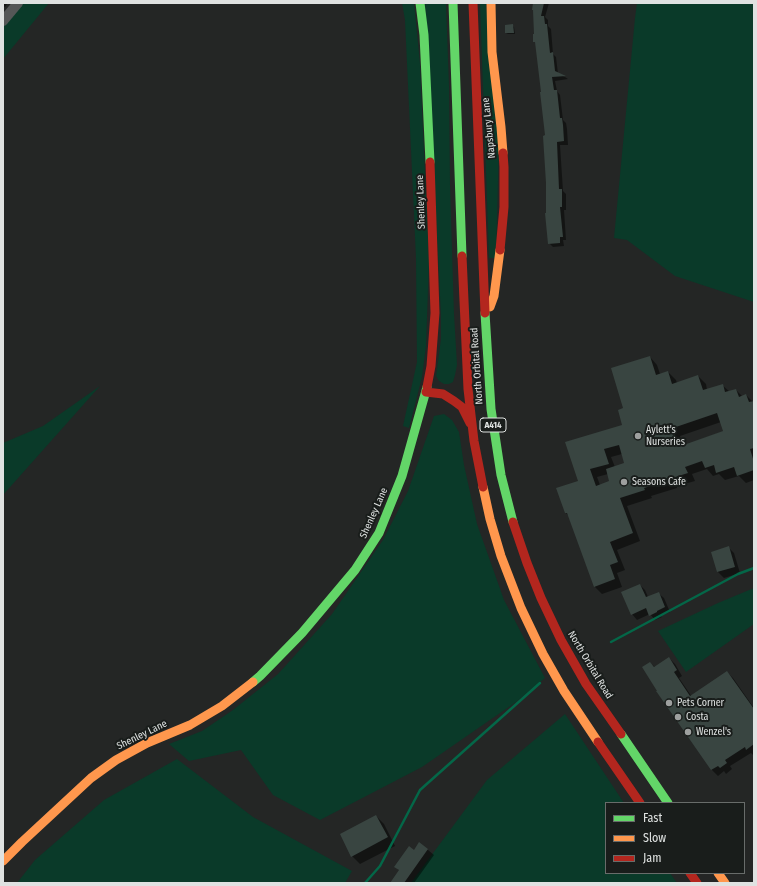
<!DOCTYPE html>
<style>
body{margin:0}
#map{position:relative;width:757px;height:886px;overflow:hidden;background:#242625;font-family:"Fira Sans Condensed",sans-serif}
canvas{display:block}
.frame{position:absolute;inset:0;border:4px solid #dfe2e1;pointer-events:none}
.legend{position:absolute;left:605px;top:802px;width:140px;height:72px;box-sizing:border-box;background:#191d1b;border:1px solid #686c6a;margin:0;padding:5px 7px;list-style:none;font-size:12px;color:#dfe2e1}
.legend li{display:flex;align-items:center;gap:8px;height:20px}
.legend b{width:20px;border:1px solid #686c6a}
</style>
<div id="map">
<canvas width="757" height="886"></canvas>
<div class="frame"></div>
<ul class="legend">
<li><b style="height:5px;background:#63d668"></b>Fast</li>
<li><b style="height:5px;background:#ff974d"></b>Slow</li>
<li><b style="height:5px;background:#b3261e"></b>Jam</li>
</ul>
</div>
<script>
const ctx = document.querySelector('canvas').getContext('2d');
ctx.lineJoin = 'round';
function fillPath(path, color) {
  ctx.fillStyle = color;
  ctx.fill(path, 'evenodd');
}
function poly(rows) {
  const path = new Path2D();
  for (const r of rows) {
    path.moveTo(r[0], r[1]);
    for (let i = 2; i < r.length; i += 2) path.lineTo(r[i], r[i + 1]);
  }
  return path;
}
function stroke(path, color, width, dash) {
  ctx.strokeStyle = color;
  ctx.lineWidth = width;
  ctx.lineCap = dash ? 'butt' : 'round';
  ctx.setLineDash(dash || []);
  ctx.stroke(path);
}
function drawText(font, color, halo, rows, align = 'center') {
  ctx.font = font + ' "Fira Sans Condensed",sans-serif';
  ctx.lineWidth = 4;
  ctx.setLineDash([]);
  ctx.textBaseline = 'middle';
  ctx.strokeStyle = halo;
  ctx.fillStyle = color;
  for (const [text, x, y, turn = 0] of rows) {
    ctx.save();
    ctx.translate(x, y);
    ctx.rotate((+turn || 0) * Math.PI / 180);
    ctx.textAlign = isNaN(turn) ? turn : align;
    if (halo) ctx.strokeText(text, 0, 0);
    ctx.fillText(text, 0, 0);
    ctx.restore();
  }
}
fillPath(poly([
 [22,3,49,3,3,59,3,26],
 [402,3,414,3,415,12,420,64,429,260,426,346,422,377,409,428,403,426,417,362,416,258,405,20],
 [425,3,446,3,449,86,450,185,454,314,457,365,455,375,453,382,449,384,444,384,439,381,436,376,441,339,441,315],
 [480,3,486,3,499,141,496,258,489,258],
 [637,3,754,3,754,302,675,276,627,240,614,238,635,18],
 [100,386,3,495,3,443,43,426],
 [444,414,452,420,459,432,464,465,477,524,504,600,545,678,516,702,422,767,320,820,273,795,241,750,189,761,169,744,202,731,233,710,278,674,332,614,383,540,408,491,434,416],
 [754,588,754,624,686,672,658,631,718,603],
 [565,714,624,803,606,803,606,873,670,873,677,883,411,883,487,780],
 [177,759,253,817,352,871,345,883,17,883,35,860,104,800]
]), '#0a3a29');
fillPath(poly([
 [3,3,8,3,5,7,3,6],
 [534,3,549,3,545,17,548,20,548,26,551,29,553,54,556,57,558,74,565,77,568,79,555,81,557,91,560,95,563,120,566,123,567,129,568,145,560,145,563,191,566,194,566,210,564,210,566,240,563,240,564,246,553,247,549,243,547,214,546,136,542,93,536,35],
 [512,25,514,27,515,34,508,34,506,33],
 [650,357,657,365,660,374,668,372,676,380,677,383,698,376,706,384,707,390,722,385,730,392,736,390,743,397,746,395,753,402,754,402,754,480,746,483,739,476,725,480,719,474,713,476,707,469,692,474,695,481,677,486,677,488,651,496,652,498,627,506,640,541,617,550,625,570,617,573,622,587,602,594,595,587,569,516,566,513,579,481,567,443,623,426,624,409],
 [721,422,724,431,683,446,680,436],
 [622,454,625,464,615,467,611,457],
 [608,474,611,482,600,485,597,477],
 [728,547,734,553,740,573,724,578,718,572,712,552],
 [640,585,645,590,648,597,658,593,664,598,670,612,661,616,662,617,655,620,650,614,637,620,632,614],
 [669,658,675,664,682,676,679,678,692,697,727,672,733,678,754,708,754,754,753,755,751,753,730,766,732,769,726,774,724,771,718,776,712,770,657,692,658,691,650,663,655,667],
 [376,816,384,824,395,846,360,864,352,856],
 [419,844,428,850,434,855,414,883,391,883,400,871,395,866,414,851]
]), '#0007');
stroke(poly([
 [611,642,738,574,754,568],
 [365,883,380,866,420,790,540,683]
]), '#046748', 2.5);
fillPath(poly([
 [533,3,544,3,541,16,544,16,545,24,547,24,550,53,553,52,555,71,566,76,552,77,554,90,557,90,560,118,562,118,563,125,564,141,557,142,559,189,562,189,562,207,560,207,563,237,560,237,560,243,548,244,545,213,546,213,546,183,543,136,545,135,540,92,541,92,535,42,533,42,533,34,534,34,533,10,532,10],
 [513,24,514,33,505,33,505,25],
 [650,356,656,375,668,371,672,384,698,375,703,390,723,384,725,392,736,389,739,397,746,394,749,402,754,401,754,448,750,449,754,462,754,470,737,476,734,467,716,473,714,465,705,468,702,461,685,467,688,473,669,479,670,480,644,488,645,490,620,498,633,533,610,542,618,562,610,565,615,579,594,587,567,513,565,513,556,488,578,481,565,442,622,425,618,410,623,408,611,368],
 [717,413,723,431,678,447,673,428],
 [619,445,624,463,606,469,609,481,596,486,590,469,609,464,604,449],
 [729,546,735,567,717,572,711,552],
 [640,584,646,597,659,592,665,607,657,611,657,612,649,616,646,608,631,615,621,592],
 [669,657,677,670,674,672,690,696,727,671,754,709,754,744,746,750,745,747,725,760,727,763,720,768,718,766,711,770,656,691,657,691,642,667,650,662,654,667],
 [376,815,388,837,351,857,340,834],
 [419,842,428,849,404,883,390,883,399,870,394,867,409,846,414,850]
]), '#394541');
stroke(poly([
 [3,21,18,3]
]), '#555757', 10);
stroke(poly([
 [420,3,424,35,430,162],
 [453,3,462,256],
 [485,313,491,409,501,475,513,522],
 [253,682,260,676,302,633,355,570,379,533,402,476,427,387],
 [621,734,668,803]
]), '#63d668', 9);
stroke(poly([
 [491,3,492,52,501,127,503,153],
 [490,307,494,296,500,250],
 [483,487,490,519,501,556,521,608,543,654,564,691,598,742],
 [3,861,22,842,91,778,116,760,147,743,190,725,222,706,253,682],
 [718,873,725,883]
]), '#ff974d', 9);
stroke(poly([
 [473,3,485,313],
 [500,250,504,207,504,167,503,153],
 [462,256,468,389,474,441,483,487],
 [427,387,431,366,435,313,430,162],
 [426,392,443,394,454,401,462,407,470,423],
 [513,522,527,563,541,598,561,640,586,684,621,734],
 [598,742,640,803],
 [690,873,697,883]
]), '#b3261e', 9);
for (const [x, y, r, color] of [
 [638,436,4,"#9ea09f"],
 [624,482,4,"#9ea09f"],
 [669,703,4,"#9ea09f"],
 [678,717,4,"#9ea09f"],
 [688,732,4,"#9ea09f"]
]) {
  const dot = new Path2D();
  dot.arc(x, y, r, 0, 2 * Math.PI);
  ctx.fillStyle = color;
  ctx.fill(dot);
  stroke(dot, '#191d1b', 1.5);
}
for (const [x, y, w] of [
 [493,425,26]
]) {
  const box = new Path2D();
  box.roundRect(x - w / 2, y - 7, w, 14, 3);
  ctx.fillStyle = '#191d1b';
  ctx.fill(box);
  stroke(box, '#dfe2e1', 1);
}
drawText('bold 9px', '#dfe2e1', null, [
 ["A414",493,425]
]);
drawText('10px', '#dfe2e1', '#191d1b', [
 ["Napsbury Lane",489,128,-96],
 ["Shenley Lane",421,202,-92],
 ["North Orbital Road",477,366,-94],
 ["Shenley Lane",374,513,-66],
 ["North Orbital Road",590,665,59],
 ["Shenley Lane",142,735,-26]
]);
drawText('10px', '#dfe2e1', '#191d1b', [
 ["Aylett's",646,430],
 ["Nurseries",646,442],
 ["Seasons Cafe",632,482],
 ["Pets Corner",677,703],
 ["Costa",686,717],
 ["Wenzel's",696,732]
], 'left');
</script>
